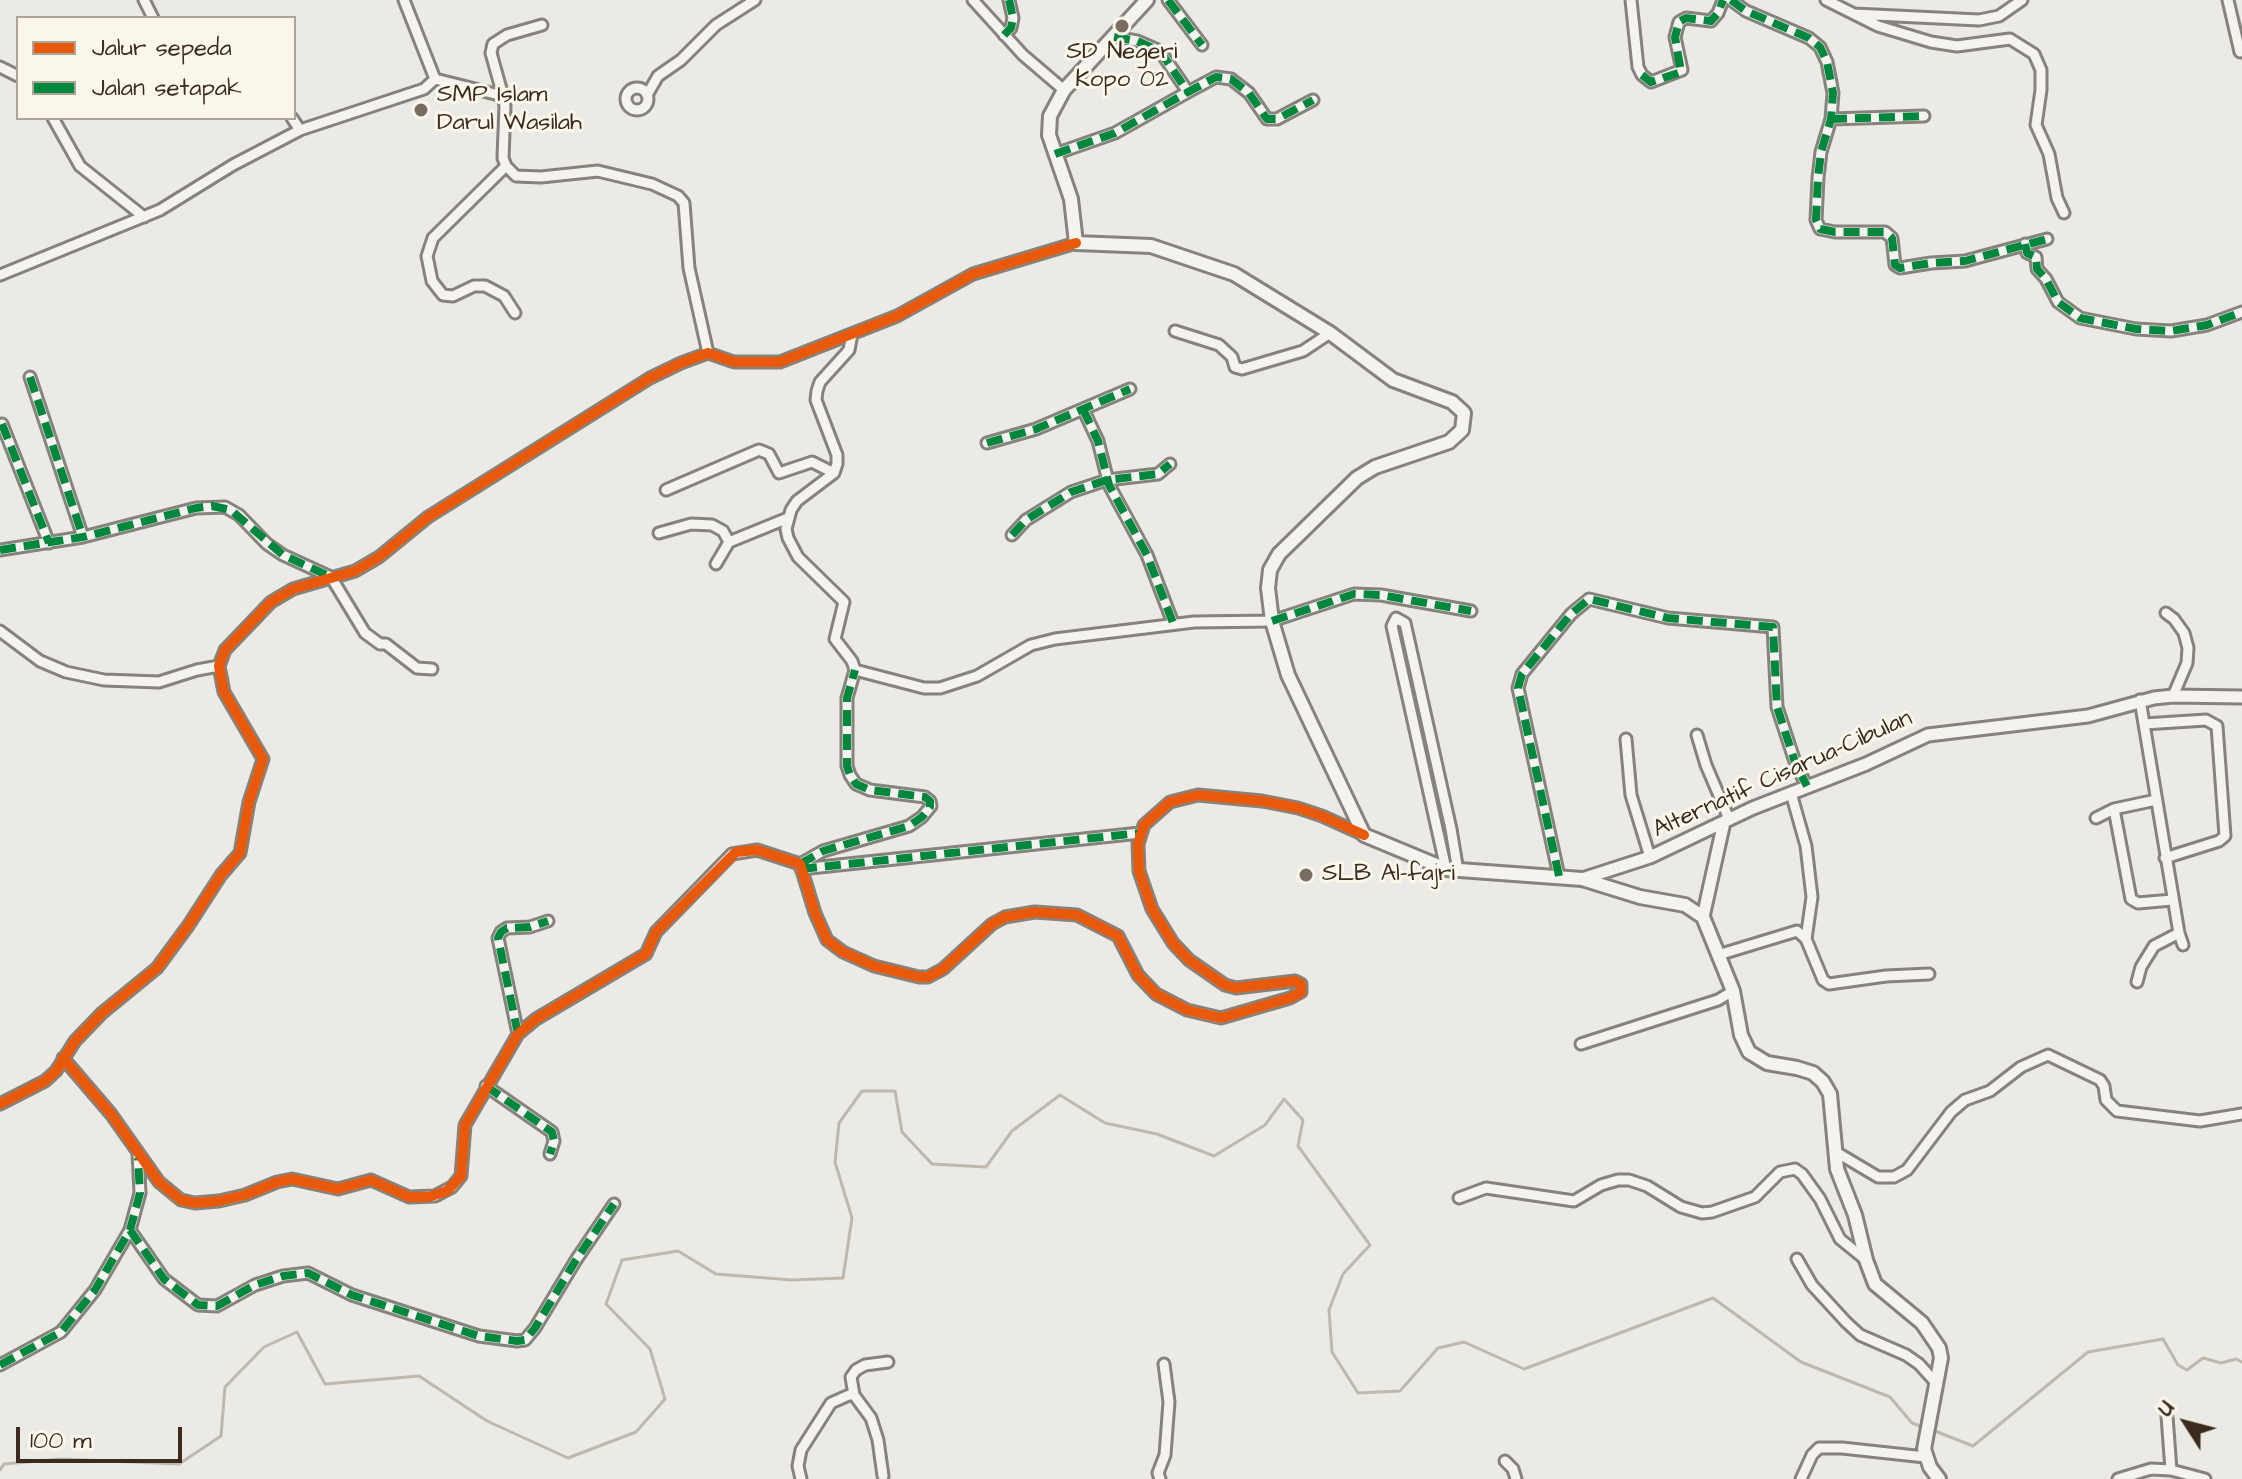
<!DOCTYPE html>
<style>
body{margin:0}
#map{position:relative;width:2242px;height:1479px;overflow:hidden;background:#eceae4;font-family:"Architects Daughter",sans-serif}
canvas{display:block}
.legend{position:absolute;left:16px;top:16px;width:280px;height:104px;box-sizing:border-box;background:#fbf7ec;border:2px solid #aea59a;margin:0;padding:10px 14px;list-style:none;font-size:24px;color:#3b2a1e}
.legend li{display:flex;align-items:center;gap:16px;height:40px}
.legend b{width:40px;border:2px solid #aea59a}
.north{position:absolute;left:2146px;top:1383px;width:80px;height:80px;-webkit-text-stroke:6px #fbf7ec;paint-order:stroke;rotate:306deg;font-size:22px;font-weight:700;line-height:32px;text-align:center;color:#3b2a1e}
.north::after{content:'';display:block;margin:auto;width:28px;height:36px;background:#3b2a1e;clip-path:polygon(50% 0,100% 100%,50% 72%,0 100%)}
.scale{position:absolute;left:16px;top:1427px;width:166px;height:36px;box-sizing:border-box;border:4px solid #3b2a1e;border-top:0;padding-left:10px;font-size:24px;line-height:28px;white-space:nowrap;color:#3b2a1e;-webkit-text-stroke:6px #fbf7ec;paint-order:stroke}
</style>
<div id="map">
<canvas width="2242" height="1479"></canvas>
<ul class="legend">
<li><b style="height:10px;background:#e8590c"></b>Jalur sepeda</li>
<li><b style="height:10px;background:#00873e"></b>Jalan setapak</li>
</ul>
<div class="north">U</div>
<div class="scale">100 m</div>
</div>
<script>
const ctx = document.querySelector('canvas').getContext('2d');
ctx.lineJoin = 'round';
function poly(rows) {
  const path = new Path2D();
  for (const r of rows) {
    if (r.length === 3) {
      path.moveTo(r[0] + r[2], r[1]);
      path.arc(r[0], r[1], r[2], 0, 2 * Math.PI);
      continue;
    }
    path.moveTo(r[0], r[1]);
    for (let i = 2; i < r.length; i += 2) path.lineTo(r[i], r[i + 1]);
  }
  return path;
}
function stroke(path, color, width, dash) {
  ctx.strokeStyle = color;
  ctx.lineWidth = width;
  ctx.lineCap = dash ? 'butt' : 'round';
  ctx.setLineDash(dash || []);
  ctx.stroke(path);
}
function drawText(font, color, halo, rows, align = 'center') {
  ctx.font = font + ' "Architects Daughter",sans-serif';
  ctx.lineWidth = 6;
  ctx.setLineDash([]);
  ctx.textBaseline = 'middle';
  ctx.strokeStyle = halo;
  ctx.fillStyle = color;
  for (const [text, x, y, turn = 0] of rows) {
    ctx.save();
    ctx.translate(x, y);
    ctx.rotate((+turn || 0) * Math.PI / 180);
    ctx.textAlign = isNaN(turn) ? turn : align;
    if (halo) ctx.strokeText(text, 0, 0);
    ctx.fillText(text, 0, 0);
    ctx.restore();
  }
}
stroke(poly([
 [1930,1429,1973,1446,2088,1352,2163,1339,2178,1365,2187,1370,2203,1358,2221,1363,2236,1359,2242,1362],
 [0,1470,4,1464,61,1459,179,1464,221,1436,225,1387,264,1347,297,1332,325,1384,419,1376,487,1421,568,1458,636,1432,665,1399,650,1349,606,1304,622,1260,678,1251,716,1274,792,1280,843,1278,852,1218,835,1162,839,1123,862,1091,895,1091,902,1132,932,1164,986,1167,1012,1131,1060,1095,1105,1123,1157,1134,1214,1156,1265,1125,1284,1099,1303,1120,1298,1146,1370,1245,1343,1274,1329,1310,1332,1352,1358,1393,1400,1391,1438,1348,1464,1342,1524,1369,1713,1298,1801,1362,1890,1397,1912,1423,1923,1427]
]), '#bfb8ae', 3);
const minor = poly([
 [144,0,153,18],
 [404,0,435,79],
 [973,0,1023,55,1064,90],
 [1168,0,1202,45],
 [1631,0,1638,67,1642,75,1651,82,1682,70,1675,37,1679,22,1686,18,1711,21,1718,13,1723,0],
 [1731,0,1746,11,1809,38,1820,47,1827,62,1833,93,1831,119,1821,152,1818,178,1816,220,1820,229,1835,232,1885,232,1892,238,1895,265,1900,268,1931,263,1965,261,2047,239],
 [1826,0,1854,14,1979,20,1999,16,2022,0],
 [2228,0,2240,52],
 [1854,14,1878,26,1931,42,1957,46,2010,39,2034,54,2041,70,2041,90,2036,125,2049,154,2057,198,2064,213],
 [1004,35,1011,28,1013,18,1009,0],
 [1114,37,1137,41,1160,51,1188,92,1216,77,1231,79,1249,93,1267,119,1277,119,1313,100],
 [0,67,18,76],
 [637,99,11],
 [647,95,658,76,681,60,716,25,755,0],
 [503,96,491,53,493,44,507,35,542,25],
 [53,118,80,166,144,217],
 [292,118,300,130],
 [1831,119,1924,116],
 [1055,154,1115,133,1188,92],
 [506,166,433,238,427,256,432,281,443,295,453,296,474,286,485,286,504,296,515,313],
 [2025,244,2027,253,2036,257,2037,269,2046,279,2058,302,2080,318,2136,329,2171,331,2207,325,2242,312],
 [0,275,160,210,233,165,300,130,424,89,435,79,503,96,505,106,503,158,506,166,516,176,541,177,598,171,652,184,678,196,684,203,689,268,708,353],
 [1175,331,1219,345,1232,357,1235,367,1242,369,1303,351,1330,333],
 [30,377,83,537],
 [1083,409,1098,441,1109,485,1147,555,1173,623],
 [2,424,49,543],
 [987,443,1036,429,1130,389],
 [666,490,759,450,769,454,779,473,812,462,834,473],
 [659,533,691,524,712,525,723,531,729,542],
 [1012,535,1026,520,1071,492,1107,480,1158,474,1170,464],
 [0,550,83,537,196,508,225,507,239,515,267,544,283,555,331,577,365,633,380,644,386,644,417,668,432,669],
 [716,564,729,542,788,518],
 [2166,613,2174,619,2184,633,2188,648,2187,663,2173,696],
 [0,631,40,661,66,672,104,680,159,682,197,670,219,666],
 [855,670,924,688,940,688,977,676,1031,645,1055,639,1194,622,1272,621,1354,594,1381,595,1471,611],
 [2144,724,2206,720,2217,726,2225,836,2219,841,2165,858],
 [1697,735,1706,765,1729,819],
 [1626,739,1631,795,1650,857],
 [1791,793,1806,846,1812,897,1806,939],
 [2114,809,2131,899,2138,903,2172,900],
 [2096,818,2114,809,2156,800],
 [800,864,815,913,827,940,843,952,874,966,919,977,928,977,943,969,992,924,1005,917,1035,912,1077,915,1118,936,1138,975,1156,994,1187,1010,1221,1018,1290,998,1301,992,1301,984,1295,981,1236,988,1225,985,1189,960,1173,943,1152,909,1139,871,1138,844,1144,825,1170,802,1198,795,1262,801,1298,808,1322,816,1364,835],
 [800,864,823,851,909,826,922,817,931,806,930,801,925,797,870,790,856,784,850,775,847,766,847,698,855,670,852,661,835,639,844,602,798,557,788,538,786,529,791,510,797,501,834,473,837,464,837,455,816,400,817,391,820,382,849,350,852,334],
 [801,869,1140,833],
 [1446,869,1392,626,1396,618,1405,623,1451,829,1458,871],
 [1559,876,1518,688,1522,674,1571,614,1589,599,1668,618,1773,627,1777,707,1796,765,1807,786],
 [2179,933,2183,945],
 [1718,955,1797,931,1806,939,1823,980,1829,984,1886,976,1929,974],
 [2137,982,2141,967,2154,946,2179,933,2140,700],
 [518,1034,498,938,501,932,507,928,530,927,548,921],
 [1581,1044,1718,1000,1733,991],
 [63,1058,111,1114,159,1182,181,1200,195,1203,219,1201,245,1195,277,1182,292,1179,338,1189,371,1180,409,1197,435,1196,452,1187,461,1176,465,1125,518,1034,536,1019,646,954,656,932,732,854,757,850,800,864],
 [486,1086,552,1132,554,1141,550,1154],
 [0,1104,45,1081,56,1071,75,1041,102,1013,157,968,188,926,221,875,240,853,249,802,263,759,224,692,219,666,225,650,271,602,293,589,355,571,379,557,428,517,650,378,681,363,708,353,734,362,780,362,897,316,973,274,1076,243],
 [1836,1152,1878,1177,1894,1177,1907,1170,1951,1112,1965,1100,1990,1091,2021,1067,2048,1055,2100,1080,2104,1086,2106,1100,2117,1111,2200,1121,2242,1114],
 [1459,1198,1486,1188,1574,1201,1601,1185,1618,1180,1629,1180,1647,1186,1681,1207,1702,1213,1712,1212,1755,1197,1780,1172,1795,1169,1802,1174,1820,1199,1840,1239,1866,1260],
 [130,1230,164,1279,198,1305,217,1306,255,1285,283,1276,308,1273,352,1295,479,1336,517,1341,525,1340,535,1328,576,1260,614,1204],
 [1797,1259,1812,1285,1846,1322,1860,1335,1906,1355,1919,1364,1937,1384],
 [0,1365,61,1332,95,1290,130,1230,140,1193,138,1153],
 [854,1395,851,1377,856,1370,865,1365,888,1362],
 [2167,1416,2171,1470],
 [1505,1461,1513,1469,1516,1479],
 [801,1479,798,1466,801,1450,831,1403,849,1395,854,1395,871,1418,878,1440,883,1476],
 [1160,1479,1158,1473,1165,1455,1169,1402,1164,1364],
 [1801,1479,1812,1455,1819,1448,1842,1448,1925,1457],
 [2118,1479,2151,1469,2171,1470,2205,1479]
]);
const tertiary = poly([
 [1582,879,1650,857,1753,808,1866,764,1928,735,2088,716,2154,698,2173,696,2242,697],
 [1703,917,1724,822]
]);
const secondary = poly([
 [1147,0,1064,90,1050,116,1049,135,1071,199,1076,243,1151,246,1234,274,1330,333,1393,380,1452,402,1464,413,1462,430,1449,442,1375,467,1357,478,1279,554,1270,570,1268,588,1272,621,1288,675,1364,835,1446,869,1582,879,1640,897,1685,905,1703,917,1733,991,1741,1035,1749,1052,1767,1063,1797,1068,1813,1073,1823,1082,1830,1094,1837,1169,1855,1215,1866,1260,1875,1284,1922,1323,1939,1348,1941,1358,1924,1449,1930,1467,1939,1479]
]);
stroke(minor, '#86827c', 15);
stroke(tertiary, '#86827c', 17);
stroke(secondary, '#86827c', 18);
stroke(minor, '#f4f3ef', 9);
stroke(tertiary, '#f4f3ef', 11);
stroke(secondary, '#f4f3ef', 12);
stroke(poly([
 [1168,0,1202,45],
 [1731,0,1746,11,1809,38,1820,47,1827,62,1833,93,1831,119,1821,152,1818,178,1816,220,1820,229,1835,232,1885,232,1892,238,1895,265,1900,268,1931,263,1965,261,2047,239],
 [1004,35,1011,28,1013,18,1009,0],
 [1114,37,1137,41,1160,51,1188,92,1216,77,1231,79,1249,93,1267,119,1277,119,1313,100],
 [1642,75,1651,82,1681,72,1675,37,1679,22,1686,18,1711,21,1718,13,1723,0],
 [1831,119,1924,116],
 [1055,154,1115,133,1188,92],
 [2025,244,2027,253,2036,257,2037,269,2046,279,2058,302,2080,318,2136,329,2171,331,2207,325,2242,312],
 [30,377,83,537],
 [1083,409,1098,441,1109,485,1147,555,1173,623],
 [2,424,49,543],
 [987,443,1036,429,1130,389],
 [1012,535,1026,520,1071,492,1107,480,1158,474,1170,464],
 [0,550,83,537,196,508,212,506,231,510,283,555,329,576],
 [1272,621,1354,594,1381,595,1471,611],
 [800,864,823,851,909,826,922,817,930,807,930,801,925,797,870,790,856,784,850,775,847,766,847,698,855,670],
 [801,869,1140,833],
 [1559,876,1518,688,1522,674,1571,614,1589,599,1668,618,1773,627,1777,707,1796,765,1807,786],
 [518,1034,498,938,501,932,507,928,530,927,548,921],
 [486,1086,552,1132,554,1141,550,1154],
 [130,1230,164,1279,198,1305,217,1306,255,1285,283,1276,308,1273,352,1295,479,1336,517,1341,525,1340,535,1328,576,1260,614,1204],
 [0,1365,61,1332,95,1290,130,1230,140,1193,138,1158]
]), '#00873e', 8, [16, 8]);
stroke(poly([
 [63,1058,111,1114,159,1182,181,1200,195,1203,219,1201,245,1195,277,1182,292,1179,338,1189,371,1180,409,1197,428,1197,447,1191,461,1176,465,1125,518,1034,536,1019,646,954,656,932,736,852,757,850,800,864,815,913,827,940,843,952,874,966,919,977,928,977,943,969,992,924,1005,917,1035,912,1077,915,1118,936,1138,975,1156,994,1187,1010,1221,1018,1290,998,1301,992,1301,984,1295,981,1236,988,1225,985,1189,960,1173,943,1152,909,1139,871,1138,844,1144,825,1170,802,1198,795,1262,801,1298,808,1322,816,1364,835],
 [0,1104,45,1081,56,1071,75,1041,102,1013,157,968,188,926,221,875,240,853,249,802,263,759,224,692,219,666,225,650,271,602,293,589,355,571,379,557,428,517,650,378,681,363,708,353,734,362,780,362,897,316,973,274,1076,243]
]), '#e8590c', 10);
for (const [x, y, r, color] of [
 [1122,26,8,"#796d63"],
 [421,110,8,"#796d63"],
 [1306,875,8,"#796d63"]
]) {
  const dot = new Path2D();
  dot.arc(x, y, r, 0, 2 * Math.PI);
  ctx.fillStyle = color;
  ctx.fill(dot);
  stroke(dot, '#fbf7ec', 3);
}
drawText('24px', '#3b2a1e', '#fbf7ec', [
 ["SD Negeri",1122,53,"center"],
 ["Kopo 02",1122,81,"center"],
 ["SMP Islam",437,96],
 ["Darul Wasilah",437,124],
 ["SLB Al-fajri",1322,875]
], 'left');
drawText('24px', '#3b2a1e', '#fbf7ec', [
 ["Alternatif Cisarua-Cibulan",1783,775,-24]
]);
</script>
